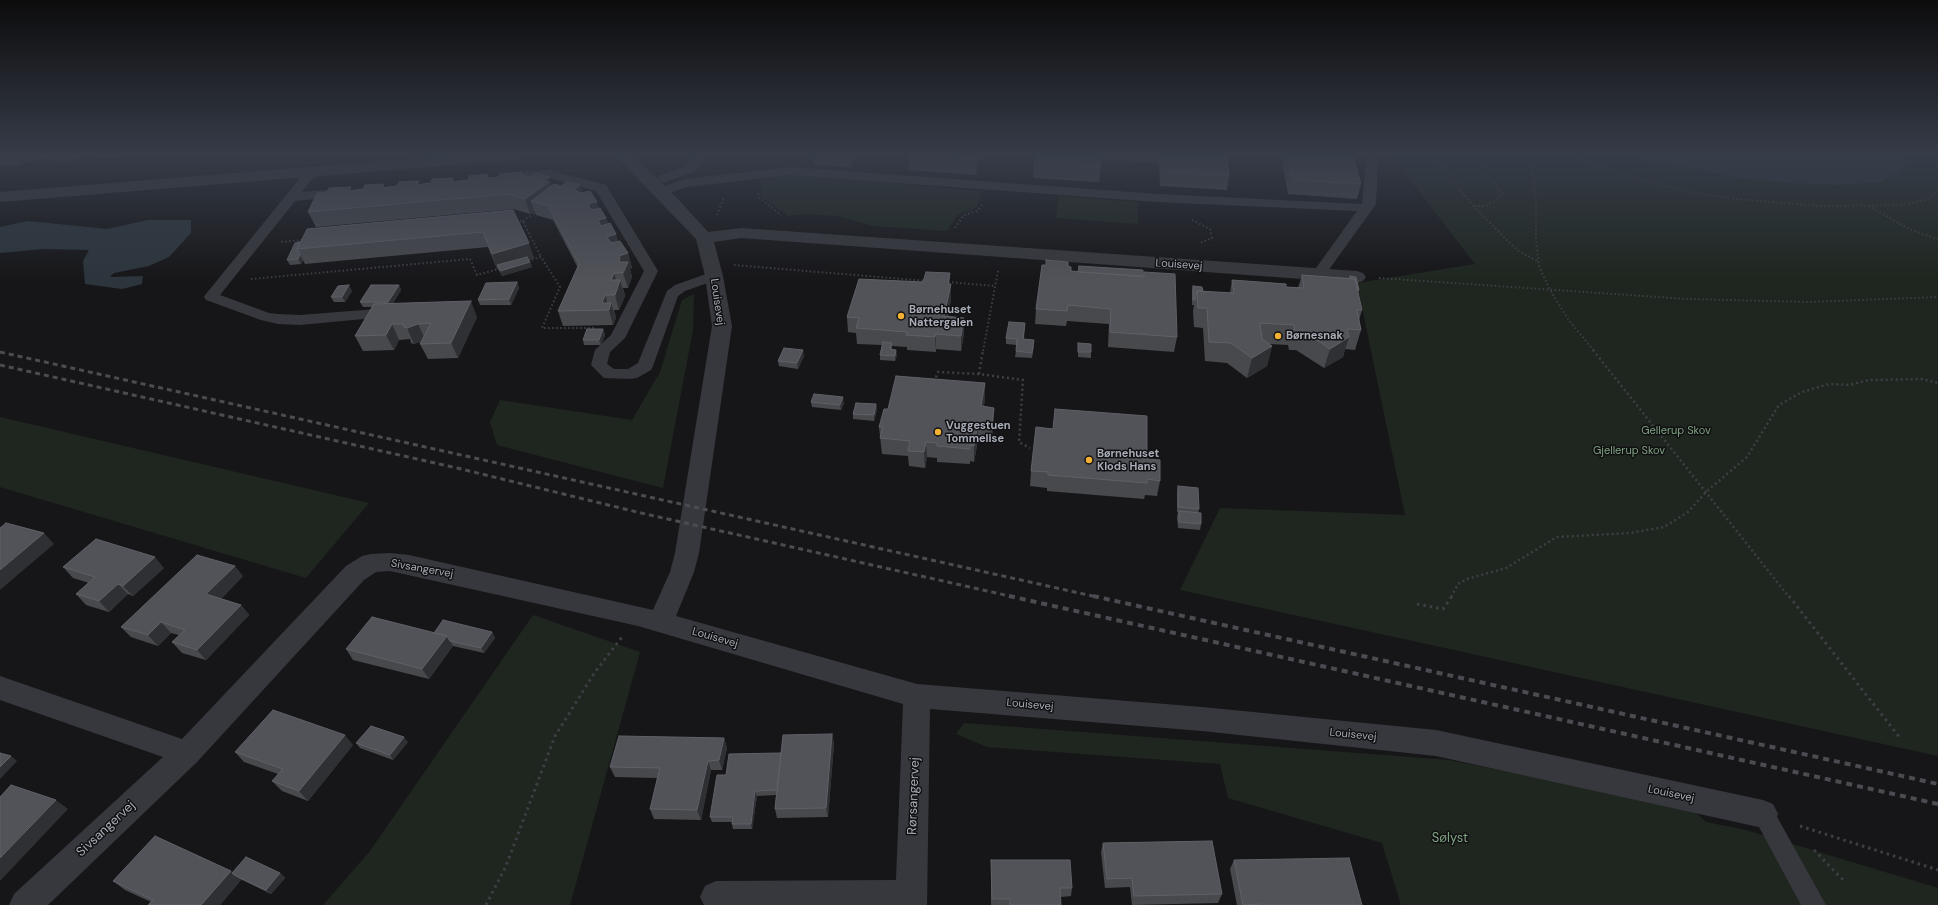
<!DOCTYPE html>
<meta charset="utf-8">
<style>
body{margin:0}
canvas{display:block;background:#161618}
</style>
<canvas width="1938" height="905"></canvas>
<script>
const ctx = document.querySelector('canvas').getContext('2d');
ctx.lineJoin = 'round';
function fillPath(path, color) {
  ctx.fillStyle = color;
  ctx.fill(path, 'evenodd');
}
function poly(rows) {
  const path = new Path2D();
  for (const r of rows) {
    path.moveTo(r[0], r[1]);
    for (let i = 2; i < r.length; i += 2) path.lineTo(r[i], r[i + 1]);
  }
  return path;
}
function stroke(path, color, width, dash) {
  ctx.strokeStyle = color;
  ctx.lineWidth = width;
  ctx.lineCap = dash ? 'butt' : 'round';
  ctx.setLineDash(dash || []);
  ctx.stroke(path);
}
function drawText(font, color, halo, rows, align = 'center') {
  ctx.font = font + ' "DM Sans",sans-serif';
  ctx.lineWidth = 3;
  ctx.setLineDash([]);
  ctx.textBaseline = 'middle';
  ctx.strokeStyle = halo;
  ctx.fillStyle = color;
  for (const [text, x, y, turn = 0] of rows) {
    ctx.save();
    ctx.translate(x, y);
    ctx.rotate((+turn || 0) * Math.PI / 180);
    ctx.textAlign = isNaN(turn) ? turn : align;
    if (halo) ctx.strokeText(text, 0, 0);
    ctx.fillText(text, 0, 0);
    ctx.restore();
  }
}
fillPath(poly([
 [1391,155,1938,155,1938,756,1180,590,1220,508,1405,515,1357,283,1475,264],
 [786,174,982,191,977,207,957,215,947,231,873,226,837,216,807,214,788,216,762,197,760,185,763,176],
 [1059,196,1138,202,1138,224,1056,218],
 [694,294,693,330,663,488,497,445,490,422,500,400,632,420,660,372,682,300],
 [0,417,369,503,306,578,0,487],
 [533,615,640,652,570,905,323,905,370,851],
 [964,723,1449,760,1586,787,1694,811,1706,822,1746,830,1938,888,1938,905,1401,905,1382,843,1228,798,1220,764,987,747,956,734]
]), '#1e261f');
fillPath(poly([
 [1626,155,1906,155,1905,164,1896,174,1882,182,1834,185,1789,183,1738,178],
 [148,220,191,220,191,233,169,257,149,266,114,273,110,277,143,276,142,284,122,289,85,284,83,261,89,250,43,249,0,253,0,227,28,221,107,229]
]), '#2c353c');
stroke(poly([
 [1433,155,1473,206,1517,250,1539,262],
 [1526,155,1533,177,1536,202,1536,240,1539,266,1550,290,1568,319,1594,351],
 [1571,155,1621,175,1700,194,1736,199,1817,206,1903,205,1928,199,1938,191],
 [758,193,760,198,781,215],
 [1474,206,1485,206,1497,200,1502,193,1484,171,1478,155],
 [1869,206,1911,230,1938,239],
 [717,215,724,197],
 [1192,220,1210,229,1212,238,1200,243],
 [523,221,537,211],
 [516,222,523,221,541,257],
 [955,228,964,215,977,211,983,204],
 [281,242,304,240],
 [528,261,541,257,560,287,542,328,595,328],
 [734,265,927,281],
 [1379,278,1688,299,1808,302,1938,297],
 [251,279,470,259,477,275,502,268],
 [948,282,995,286],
 [983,351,998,271]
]), '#3d3f44', 2, [1.5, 2.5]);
stroke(poly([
 [1593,350,1789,597],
 [979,374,983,350],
 [934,382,938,372,979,374,1023,380,1019,442,1030,448],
 [1451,597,1458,584,1467,579,1506,568,1557,537,1630,533,1664,527,1688,512,1707,491,1747,457,1779,405,1802,392,1829,384,1849,385,1869,380,1923,379,1938,383]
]), '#3d3f44', 2.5, [2, 3]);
stroke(poly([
 [1789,596,1900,738],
 [1417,604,1443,609,1452,596],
 [1800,826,1938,870],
 [1814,850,1844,881],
 [486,905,506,866,555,736,595,672,622,637]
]), '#3d3f44', 3, [2.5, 4]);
fillPath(poly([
 [695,155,707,155,704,162,694,172,663,183,657,179,659,176,686,166,695,155],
 [1372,157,1378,161,1376,204,1323,278,1318,279,1313,278,1311,275,1357,211,1157,202,790,175,687,187,661,196,656,195,655,192,656,189,685,179,790,167,1157,194,1362,204,1366,161,1372,157],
 [313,166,319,170,302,192,339,189,344,190,345,193,344,196,295,201,220,295,269,313,278,314,300,315,390,308,395,310,397,313,395,316,300,325,278,324,261,320,206,300,204,297,206,294,309,167,313,166],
 [550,170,606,185,658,271,625,338,610,352,607,364,614,369,628,369,638,363,667,291,675,285,709,273,714,272,719,273,721,276,719,279,685,291,678,296,653,366,651,370,637,378,631,379,604,378,591,365,595,350,611,335,644,271,596,191,550,178,503,182,497,178,503,174,550,170],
 [1763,803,1771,806,1826,905,1801,905,1752,814,1755,806,1763,803]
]), '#37383d');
fillPath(poly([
 [459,155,523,155,521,158,515,160,0,202,0,192,459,155],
 [615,155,632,155,677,198,708,232,741,228,1357,271,1363,273,1366,277,1363,281,1357,283,741,238,714,242,723,276,732,326,699,553,694,572,676,616,917,684,1202,707,1436,730,1763,800,1773,804,1778,814,1773,824,1763,828,1436,756,1202,731,930,709,927,905,704,905,700,897,705,886,716,881,896,880,903,704,638,626,390,571,376,572,364,580,197,762,48,905,9,905,14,894,163,757,0,700,0,676,182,739,346,566,362,556,371,554,390,553,409,555,653,610,670,572,675,553,712,326,705,276,696,239,615,155]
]), '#37383d');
stroke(poly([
 [0,352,1097,597],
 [0,365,457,468,641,513,1014,597]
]), '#4a4c52', 3, [5, 4]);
stroke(poly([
 [1009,596,1938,804],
 [1093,596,1938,784]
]), '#4a4c52', 4, [6, 5]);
fillPath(poly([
 [0,155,87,155,83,158,76,158,71,161,50,161,48,159,42,158,40,157,33,162,25,162,21,166,0,165],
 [97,155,124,155,122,157,99,157],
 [813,155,856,155,851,167,814,165],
 [909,155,981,155,976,175,909,170],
 [1035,155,1227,155,1229,176,1227,190,1160,186,1159,163,1101,159,1099,182,1033,178,1034,164],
 [1263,155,1353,155,1361,184,1357,199,1288,194,1281,156],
 [1360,155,1376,155,1376,156],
 [522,172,523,176,552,186,582,193,598,208,606,218,608,224,618,241,628,253,632,268,630,269,632,277,628,288,623,288,625,296,619,310,614,310,616,318,613,325,563,326,558,311,578,268,553,220,536,215,534,211,530,214,514,209,316,227,308,212,353,190,499,177],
 [513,210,534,258,529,260,532,267,502,276,498,268,497,269,488,247,305,264,303,260,301,264,290,265,287,260,295,243],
 [1046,265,1068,266,1071,271,1143,276,1144,272,1177,337,1174,352,1108,347,1109,324,1067,321,1066,326,1035,324,1036,309],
 [950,273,950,284,951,284,951,299,948,317,964,333,961,351,936,349,936,352,907,350,907,347,892,346,892,349,897,355,895,361,880,360,880,355,882,345,857,344,856,333,848,332,847,317],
 [1302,275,1349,278,1350,276,1359,290,1358,293,1362,310,1359,320,1361,330,1355,350,1345,349,1343,357,1324,368,1296,350,1289,350,1288,345,1269,344,1272,346,1267,366,1247,378,1227,363,1205,361,1203,328,1194,327,1193,311,1194,305,1192,305,1192,291,1193,286,1203,291,1230,293,1232,280,1286,287,1298,288],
 [517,282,519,288,511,305,480,305,478,300],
 [399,285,401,290,393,303,477,317,458,358,428,359,420,344,422,341,414,344,411,343,410,339,399,340,394,350,363,351,355,336,372,307,363,307,360,302],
 [352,291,345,302,334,302,331,297],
 [1025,323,1024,339,1034,346,1032,358,1015,357,1017,345,1006,344,1006,338],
 [603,329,605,335,601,345,584,345,583,340],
 [1078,343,1091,352,1091,358,1078,357],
 [804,356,798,369,779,366,778,361],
 [985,383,985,398,984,406,994,408,994,423,991,441,978,440,974,462,970,461,970,464,937,462,937,458,927,457,925,468,909,466,908,456,882,454,879,427],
 [811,402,844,403,841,410,812,407],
 [876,404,877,410,874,421,853,419,853,414],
 [1147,459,1160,481,1157,496,1145,495,1144,499,1047,491,1047,488,1030,486,1031,471],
 [1178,486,1199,509,1198,513,1201,524,1200,530,1178,528,1177,517,1178,512,1177,512,1177,491],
 [63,567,164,568,133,596,128,594,109,612,86,605,76,594,89,583,73,578],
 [243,576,221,599,241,605,249,615,206,660,182,653,172,642,179,635,171,633,158,646,131,637,121,627],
 [492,632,495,638,484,653,453,646,429,679,353,660,346,649,434,633],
 [832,734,834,744,828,817,777,818,775,809,776,795,757,796,752,829,733,829,732,824,732,822,712,822,710,817,781,753],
 [724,738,727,748,722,770,711,770,701,820,654,819,650,809,657,778,615,777,610,767],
 [408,742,393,760,360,748,356,743],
 [353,745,308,801,282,791,272,781,278,774,244,762,235,752],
 [1103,843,1222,894,1218,903,1132,905,1130,887,1105,888,1101,852],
 [991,860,1072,888,1071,896,1061,897,1061,905,991,905],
 [1234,860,1362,905,1237,905,1230,869],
 [280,873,285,878,271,894,240,879,241,880,220,905,148,905,151,902,125,890,113,881]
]), '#47494d');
fillPath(poly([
 [15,155,20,155,25,162,21,166,14,156],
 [28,155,39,155,40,157,33,162],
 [67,155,73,155,76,158,71,161],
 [81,155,87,155,83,158],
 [850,155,856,155,851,167],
 [978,155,981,155,976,175,977,160],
 [549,177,553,192,531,201,534,211,530,214,525,199,544,181],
 [580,185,584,200,574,190],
 [597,202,601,216,592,219,588,204],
 [606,218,611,233,602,235,598,220],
 [616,234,621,249,612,252,607,237],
 [529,243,534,258,498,268,497,265,498,268,497,269,492,254],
 [628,253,632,268,630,269,632,277,628,288,623,273,619,262,619,256],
 [300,255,303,260,301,264,298,259],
 [530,262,532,267,502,276,500,271],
 [614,273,618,287,620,280,625,296,619,310,611,280],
 [950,273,950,288,951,284,951,299,944,332,944,316,948,284],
 [517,282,519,288,511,305,509,299],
 [349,285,352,291,345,302,342,297],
 [399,285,401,290,391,307,388,302],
 [605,295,609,309,611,303,616,318,613,325,609,310,602,303],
 [471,301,477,317,458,358,451,343],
 [964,318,964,333,961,351,961,336],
 [392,324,399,340,394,350,386,335],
 [418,324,425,339,414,344,407,328],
 [603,329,605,335,601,345,599,340],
 [936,334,936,352,935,337],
 [1349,337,1343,357,1324,368,1330,349],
 [1272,346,1267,366,1247,378,1252,358],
 [803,350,804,356,798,369,797,363],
 [896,350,897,355,895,361,895,356],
 [985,383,985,398,981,422,981,406],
 [843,397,844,403,841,410,840,405],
 [876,404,877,410,874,421,874,415],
 [994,408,994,423,991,441,992,425],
 [978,424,978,440,974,462,974,446],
 [926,442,927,457,925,468,924,452],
 [44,533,54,544,0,590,0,570],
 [155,557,164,568,133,596,123,586],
 [235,566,243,576,215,605,206,594],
 [118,584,128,594,109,612,99,601],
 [241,605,249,615,206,660,197,650],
 [161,622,171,633,158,646,148,635],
 [492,632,495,638,484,653,481,648],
 [447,636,453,646,429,679,422,669],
 [832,734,834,744,828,817,826,808],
 [345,735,353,745,308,801,299,791],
 [404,737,408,742,393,760,390,755],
 [724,738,727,748,722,770,719,760],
 [11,756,17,761,0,779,0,767],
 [708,761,711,770,701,820,697,810],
 [755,791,757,796,752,829,751,824],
 [56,800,68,809,0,881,0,858],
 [231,871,241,880,220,905,201,905],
 [280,873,285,878,271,894,266,890]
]), '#2f3033');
const building = poly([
 [0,155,15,155,14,156,0,156,0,155],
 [909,155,978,155,977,160,908,156,909,155],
 [1035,155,1101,155,1100,168,1034,164,1035,155],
 [1161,155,1227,155,1229,176,1162,172,1161,155],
 [1287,155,1353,155,1361,184,1292,180,1287,155],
 [522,172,521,175,531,177,537,173,549,177,544,181,549,182,525,199,509,194,308,212,317,193,327,193,329,188,351,187,349,191,363,189,365,185,384,184,382,188,397,186,399,182,419,181,417,185,431,183,432,179,453,178,452,182,468,180,469,176,488,174,487,178,499,177,500,174,522,172],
 [567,182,580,185,574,190,581,193,590,191,597,202,588,204,591,210,600,208,606,218,598,220,601,226,610,223,616,234,607,237,611,243,620,241,628,253,619,256,620,258,619,262,628,262,623,273,614,273,611,280,620,280,615,295,605,295,602,303,611,303,609,310,558,311,579,264,548,206,531,201,554,184,561,186,567,182],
 [513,210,529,243,492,254,483,232,297,249,307,229,513,210],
 [300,242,297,249,300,255,298,259,287,260,295,243,300,242],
 [527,257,530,262,500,271,497,265,527,257],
 [1046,260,1068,262,1068,266,1071,267,1071,271,1144,277,1144,272,1175,274,1177,337,1110,332,1111,309,1068,305,1067,311,1036,309,1042,265,1046,265,1046,260],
 [1079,266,1143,270,1143,276,1078,272,1079,266],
 [926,272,950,273,948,284,951,284,944,316,964,318,961,336,936,334,935,337,906,335,907,332,856,328,859,318,847,317,859,279,923,282,926,272],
 [1302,275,1355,279,1362,310,1357,310,1361,330,1347,329,1349,337,1330,349,1302,330,1294,330,1294,325,1260,323,1262,339,1272,346,1252,358,1231,343,1209,342,1207,308,1198,308,1197,291,1234,293,1232,280,1286,284,1286,287,1304,288,1302,275],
 [1350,276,1356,277,1359,290,1358,290,1355,279,1350,278,1350,276],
 [517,282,509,299,478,300,486,283,517,282],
 [349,285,342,297,331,297,338,286,349,285],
 [371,285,399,285,388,302,360,302,371,285],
 [1193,286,1202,287,1203,291,1197,291,1195,300,1193,300,1193,286],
 [471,301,451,343,420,344,431,323,418,324,407,328,404,327,403,324,392,324,386,335,355,336,374,304,471,301],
 [1009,322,1025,323,1023,339,1034,340,1032,353,1016,351,1017,339,1006,338,1009,322],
 [587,329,603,329,599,340,583,340,587,329],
 [883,342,892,343,890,349,896,350,895,356,880,355,883,342],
 [1078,343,1091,344,1091,352,1078,352,1078,343],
 [784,348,803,350,797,363,778,361,784,348],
 [896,376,985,383,981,406,994,408,992,425,978,424,974,446,970,445,970,449,937,446,937,443,926,442,924,452,908,451,910,441,880,438,883,427,879,427,884,409,888,409,896,376],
 [814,394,843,397,840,405,811,402,814,394],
 [856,403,876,404,874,415,853,414,856,403],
 [1055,409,1147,416,1147,459,1160,460,1160,481,1147,479,1147,483,1048,475,1048,472,1031,471,1036,427,1053,429,1055,409],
 [1178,486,1198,488,1199,509,1178,507,1178,486],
 [1179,511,1201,513,1201,524,1179,522,1179,511],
 [6,523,44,533,0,570,0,528,6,523],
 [96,539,155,557,123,586,118,584,99,601,76,594,95,577,63,567,96,539],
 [197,555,235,566,206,594,241,605,197,650,172,642,185,630,161,622,148,635,121,627,197,555],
 [372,617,447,636,422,669,346,649,372,617],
 [443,620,492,632,481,648,450,641,447,636,434,633,443,620],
 [273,710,345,735,299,791,272,781,283,769,235,752,273,710],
 [371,726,404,737,390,755,356,743,371,726],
 [832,734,826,808,775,809,783,735,832,734],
 [619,736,724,738,719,760,708,761,697,810,650,809,660,768,610,767,619,736],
 [0,753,11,756,0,767,0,753],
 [781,753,777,790,755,791,751,824,732,824,733,817,710,817,717,775,726,775,729,754,781,753],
 [11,785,56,800,0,858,0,797,11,785],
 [155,836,231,871,201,905,148,905,153,900,113,881,155,836],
 [1212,841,1222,894,1134,896,1132,878,1107,879,1103,843,1212,841],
 [246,857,280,873,266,890,234,875,232,873,246,857],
 [1349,858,1362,905,1265,905,1265,904,1243,905,1234,860,1349,858],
 [991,860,1070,860,1072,888,1060,888,1061,905,1010,905,1010,899,992,899,991,860]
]);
fillPath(building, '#525359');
stroke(building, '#5f6168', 1);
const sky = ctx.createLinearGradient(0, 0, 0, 281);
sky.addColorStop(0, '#0c0c0d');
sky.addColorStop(0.55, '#363c48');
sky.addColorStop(1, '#363c4800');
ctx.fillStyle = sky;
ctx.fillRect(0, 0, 1938, 281);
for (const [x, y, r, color] of [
 [901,316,4,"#f2b134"],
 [1278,336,4,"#f2b134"],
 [938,432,4,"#f2b134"],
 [1089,460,4,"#f2b134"]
]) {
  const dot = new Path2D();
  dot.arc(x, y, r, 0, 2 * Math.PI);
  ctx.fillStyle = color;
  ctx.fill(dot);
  stroke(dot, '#111113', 1.5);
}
drawText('11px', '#a8adb8', '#111113', [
 ["Louisevej",1179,265,4],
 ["Louisevej",717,302,82],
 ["Sivsangervej",422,569,10],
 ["Louisevej",715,638,16],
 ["Louisevej",1030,705,5],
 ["Louisevej",1353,735,6],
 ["Louisevej",1671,794,12]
]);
drawText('bold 11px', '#a8adb8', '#111113', [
 ["Børnehuset",909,310],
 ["Nattergalen",909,323],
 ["Børnesnak",1286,336],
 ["Vuggestuen",946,426],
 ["Tommelise",946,439],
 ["Børnehuset",1097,454],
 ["Klods Hans",1097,467]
], 'left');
drawText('11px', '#7fa381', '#111113', [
 ["Gellerup Skov",1676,431],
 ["Gjellerup Skov",1629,451]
]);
drawText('13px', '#a8adb8', '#111113', [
 ["Rørsangervej",914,796,-88],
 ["Sivsangervej",106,829,-43]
]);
drawText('13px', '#7fa381', '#111113', [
 ["Sølyst",1450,839]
]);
</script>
